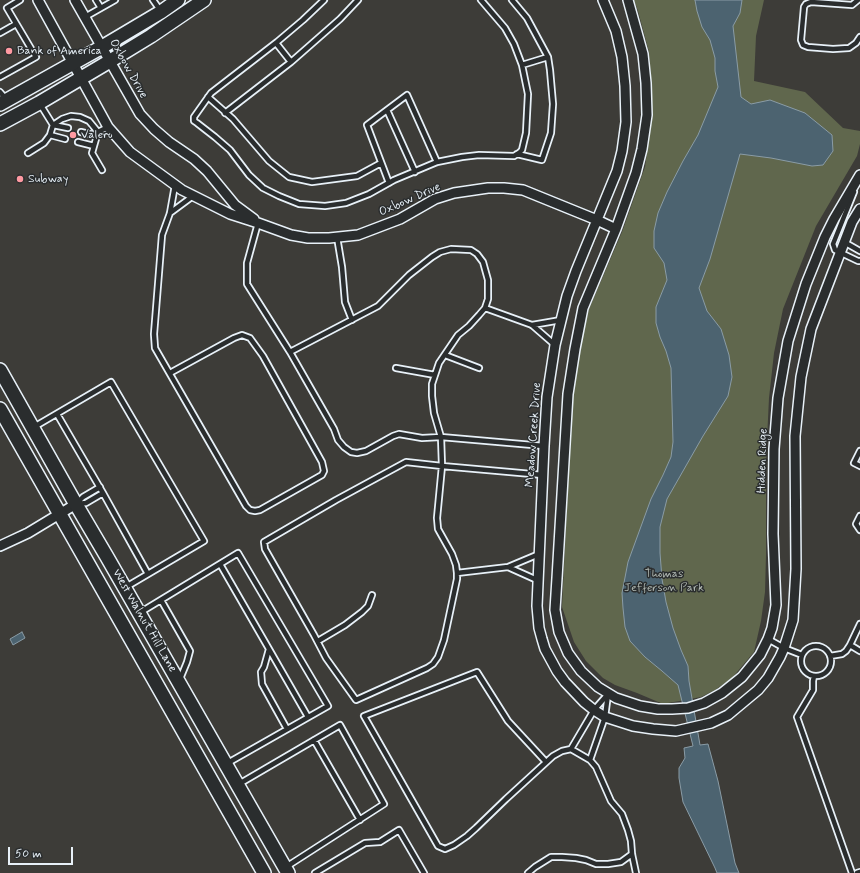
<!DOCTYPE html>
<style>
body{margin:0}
#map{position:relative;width:860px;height:873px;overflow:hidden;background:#3d3c38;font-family:Mynerve,sans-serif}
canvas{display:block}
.scale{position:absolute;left:8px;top:847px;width:65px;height:18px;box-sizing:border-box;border:2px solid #e8f1f8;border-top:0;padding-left:5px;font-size:12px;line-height:14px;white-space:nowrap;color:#e8f1f8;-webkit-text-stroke:3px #2a2d2e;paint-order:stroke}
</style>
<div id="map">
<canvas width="860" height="873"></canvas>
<div class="scale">50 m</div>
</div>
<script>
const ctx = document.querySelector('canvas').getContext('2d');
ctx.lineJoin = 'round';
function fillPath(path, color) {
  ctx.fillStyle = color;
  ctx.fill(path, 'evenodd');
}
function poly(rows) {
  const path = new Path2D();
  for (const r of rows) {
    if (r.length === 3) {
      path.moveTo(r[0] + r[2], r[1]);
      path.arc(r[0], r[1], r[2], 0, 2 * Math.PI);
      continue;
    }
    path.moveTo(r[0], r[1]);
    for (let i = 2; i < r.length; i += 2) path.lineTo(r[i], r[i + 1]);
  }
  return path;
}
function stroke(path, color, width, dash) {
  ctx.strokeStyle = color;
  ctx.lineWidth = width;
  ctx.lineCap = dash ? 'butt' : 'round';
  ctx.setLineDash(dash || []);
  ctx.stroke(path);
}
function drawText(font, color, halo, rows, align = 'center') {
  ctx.font = font + ' Mynerve,sans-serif';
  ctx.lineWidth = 3;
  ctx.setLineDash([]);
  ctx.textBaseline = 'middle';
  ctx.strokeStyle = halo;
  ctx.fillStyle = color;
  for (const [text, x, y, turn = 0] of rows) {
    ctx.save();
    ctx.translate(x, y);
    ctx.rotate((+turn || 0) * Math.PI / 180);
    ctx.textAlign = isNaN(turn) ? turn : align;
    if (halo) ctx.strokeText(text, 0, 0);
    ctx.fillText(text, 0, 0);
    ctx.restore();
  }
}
fillPath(poly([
 [634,0,764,0,756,36,754,81,805,92,843,128,860,131,860,144,857,156,816,226,783,309,774,353,769,398,766,461,766,555,765,592,761,621,754,652,732,678,715,690,701,697,663,704,637,693,615,685,603,678,586,661,574,642,562,607,570,444,573,393,580,348,589,309,622,232,645,167,650,131,652,95,649,52,638,11]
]), '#60674d');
const water = poly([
 [695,0,742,0,740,13,733,26,741,97,751,104,770,100,805,113,832,135,833,151,823,165,812,166,771,158,740,154,710,259,699,288,707,311,721,329,729,355,732,377,728,396,703,436,667,499,660,527,660,553,662,579,666,602,673,628,681,650,688,666,689,681,700,745,708,744,718,781,735,863,739,873,717,873,715,868,683,802,679,778,679,768,685,758,684,748,693,746,678,685,662,671,645,657,630,641,625,627,623,608,622,593,628,562,651,499,663,475,671,457,673,442,671,368,666,351,660,337,656,323,656,307,667,280,664,263,654,248,654,231,658,213,667,192,683,161,698,135,718,87,715,71,715,58,710,40,702,27,697,11,695,0],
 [22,632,25,638,13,645,10,639,22,632]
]);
fillPath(water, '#4c6370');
stroke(water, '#8a9ca6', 1);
const lane = poly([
 [96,0,101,8],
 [153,0,160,10],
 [324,0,303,20,277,42,211,93,194,117,194,121,197,123,215,137,230,150,249,175,263,188,279,196,299,204,325,206,346,203,369,194,394,180,437,162,462,157,479,155,514,156,519,153,522,150,526,133,528,94,522,65,514,44,505,28,481,0],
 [512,0,527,18,548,57,550,70,553,104,551,133,542,160,517,154],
 [858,0,852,5,811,2,806,4,804,7,801,40,803,45,808,47,833,49,849,48,856,43,860,37],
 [85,17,115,0],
 [0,33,16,24],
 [276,43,291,62],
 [522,65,548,57],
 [0,77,36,57,7,8,20,0],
 [0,92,6,99],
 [208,97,233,119,269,161,289,177,312,182,357,176,381,163],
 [40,104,53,125,68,128],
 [387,110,415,172],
 [225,113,291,62,340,19,358,0],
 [81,132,97,136],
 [98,132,92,153,102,170],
 [50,135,65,139],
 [78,142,94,146],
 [28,153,44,143,50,135,53,125,62,119,71,116,80,117,89,121,98,132,108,127],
 [389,183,367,125,407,95,437,162],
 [854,192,833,244,835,250,858,261,860,261],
 [170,213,193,196],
 [258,223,247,263,247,284,290,352,334,429,338,440,344,447,351,452,357,453,366,451,393,436,399,434,422,438,441,437,544,446],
 [337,237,342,267,345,302,352,320],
 [844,242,860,251],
 [485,308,532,325,555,345],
 [532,325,561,320],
 [290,352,378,306,409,275,432,257,440,252,451,249,471,250,477,254,483,262,488,280,488,299,485,308,479,315,469,326,458,335,439,363,432,384,432,396,434,413,441,437,442,466,437,518,438,529,452,554,456,565,457,573,457,579,444,640,438,657,433,664,427,668,356,700,326,658,314,635,265,549,264,542,336,500,406,462,442,466,543,475],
 [445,355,479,368],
 [396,368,435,375],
 [170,373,234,338,242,335,250,338,263,356,322,462,324,471,322,475,260,510,255,511,250,510,246,506,155,348,154,334,162,235,170,213,175,185],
 [57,414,103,493,148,574],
 [34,427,111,382,204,541,126,587],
 [860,451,854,463,860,466],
 [77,503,83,497,100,487],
 [78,504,86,503,103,493],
 [860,516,856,524,860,530],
 [220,564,269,649,264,667,261,672,262,684,287,729],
 [457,573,508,567],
 [537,580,508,567,539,554],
 [161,600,190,651,187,662,180,679],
 [141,612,238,553,328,706,226,764],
 [768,639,784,648,802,655],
 [318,641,345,625,362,612,368,606,372,595],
 [850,645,860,651],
 [816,661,15],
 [269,649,308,717],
 [830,656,842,654,846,651,850,645,860,624],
 [814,676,813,681,813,690,797,717,852,873],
 [314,740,360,820],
 [571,749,594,710,608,694],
 [590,760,605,717,608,694],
 [546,762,508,721,477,672,364,716,438,846,445,849,454,845,467,836,476,828,506,799,553,756,562,751,571,749,590,760,596,767,611,801,622,814,628,830,631,841,632,854,636,873],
 [239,784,340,725,384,804,286,867],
 [315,873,365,843,380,842,399,830,424,873],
 [528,873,535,867,551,857,562,857,576,858,586,860,596,864,608,864,621,862,632,854],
 [857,873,860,872]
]);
const street = poly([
 [38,0,108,127,130,152,182,190,230,214,258,223,291,235,308,238,329,238,358,235,400,219,435,199,454,193,488,188,504,188,523,190,597,220,616,229],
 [75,0,140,114,154,129,169,142,194,159,207,171,235,205,254,219],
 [603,0,616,31,622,57,625,86,626,122,622,151,617,171,576,271,567,296,555,345,547,397,544,446,537,606,539,628,542,639,545,649,557,671,565,682,584,702,594,710,605,717,633,726,653,729,676,731,711,723,728,715,758,690,768,678,780,657,784,648,793,620,796,569,795,436,801,377,811,329,852,222,860,209],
 [628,0,643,54,646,83,647,115,642,149,636,173,616,229,583,308,575,349,568,394,557,578,555,610,559,632,568,653,581,671,598,687,616,698,640,706,658,709,672,709,688,708,704,703,722,693,742,677,760,655,768,639,772,628,776,605,773,534,774,449,778,398,788,341,806,284,825,237,834,219,860,175],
 [0,546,28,533,76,504]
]);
const secondary = poly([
 [0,104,102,47,161,12,178,0],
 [0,124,39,103,110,61,151,36,204,0],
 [0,370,74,501,107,557,288,873],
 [0,409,264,873]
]);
stroke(lane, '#e8f1f8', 8);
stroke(street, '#e8f1f8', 12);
stroke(secondary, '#e8f1f8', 16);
stroke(lane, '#2a2d2e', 4.5);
stroke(street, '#2a2d2e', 9);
stroke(secondary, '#2a2d2e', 13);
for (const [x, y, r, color] of [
 [9,51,4,"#ff9aa2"],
 [73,135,4,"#ff9aa2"],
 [20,179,4,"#ff9aa2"]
]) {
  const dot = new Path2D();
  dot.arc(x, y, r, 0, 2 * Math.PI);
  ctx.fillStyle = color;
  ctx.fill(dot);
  stroke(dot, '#2a2d2e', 1.5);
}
drawText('12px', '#e8f1f8', '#2a2d2e', [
 ["Bank of America",17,51],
 ["Valero",81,135],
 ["Subway",28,179]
], 'left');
drawText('12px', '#e8f1f8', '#2a2d2e', [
 ["Oxbow Drive",128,69,61],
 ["Oxbow Drive",410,200,-24],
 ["Meadow Creek Drive",534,435,-86],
 ["Hidden Ridge",763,461,-88],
 ["West Walnut Hill Lane",144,621,60]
]);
drawText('12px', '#b2bab4', '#2a2d2e', [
 ["Thomas",664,574],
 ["Jefferson Park",664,588]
]);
</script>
